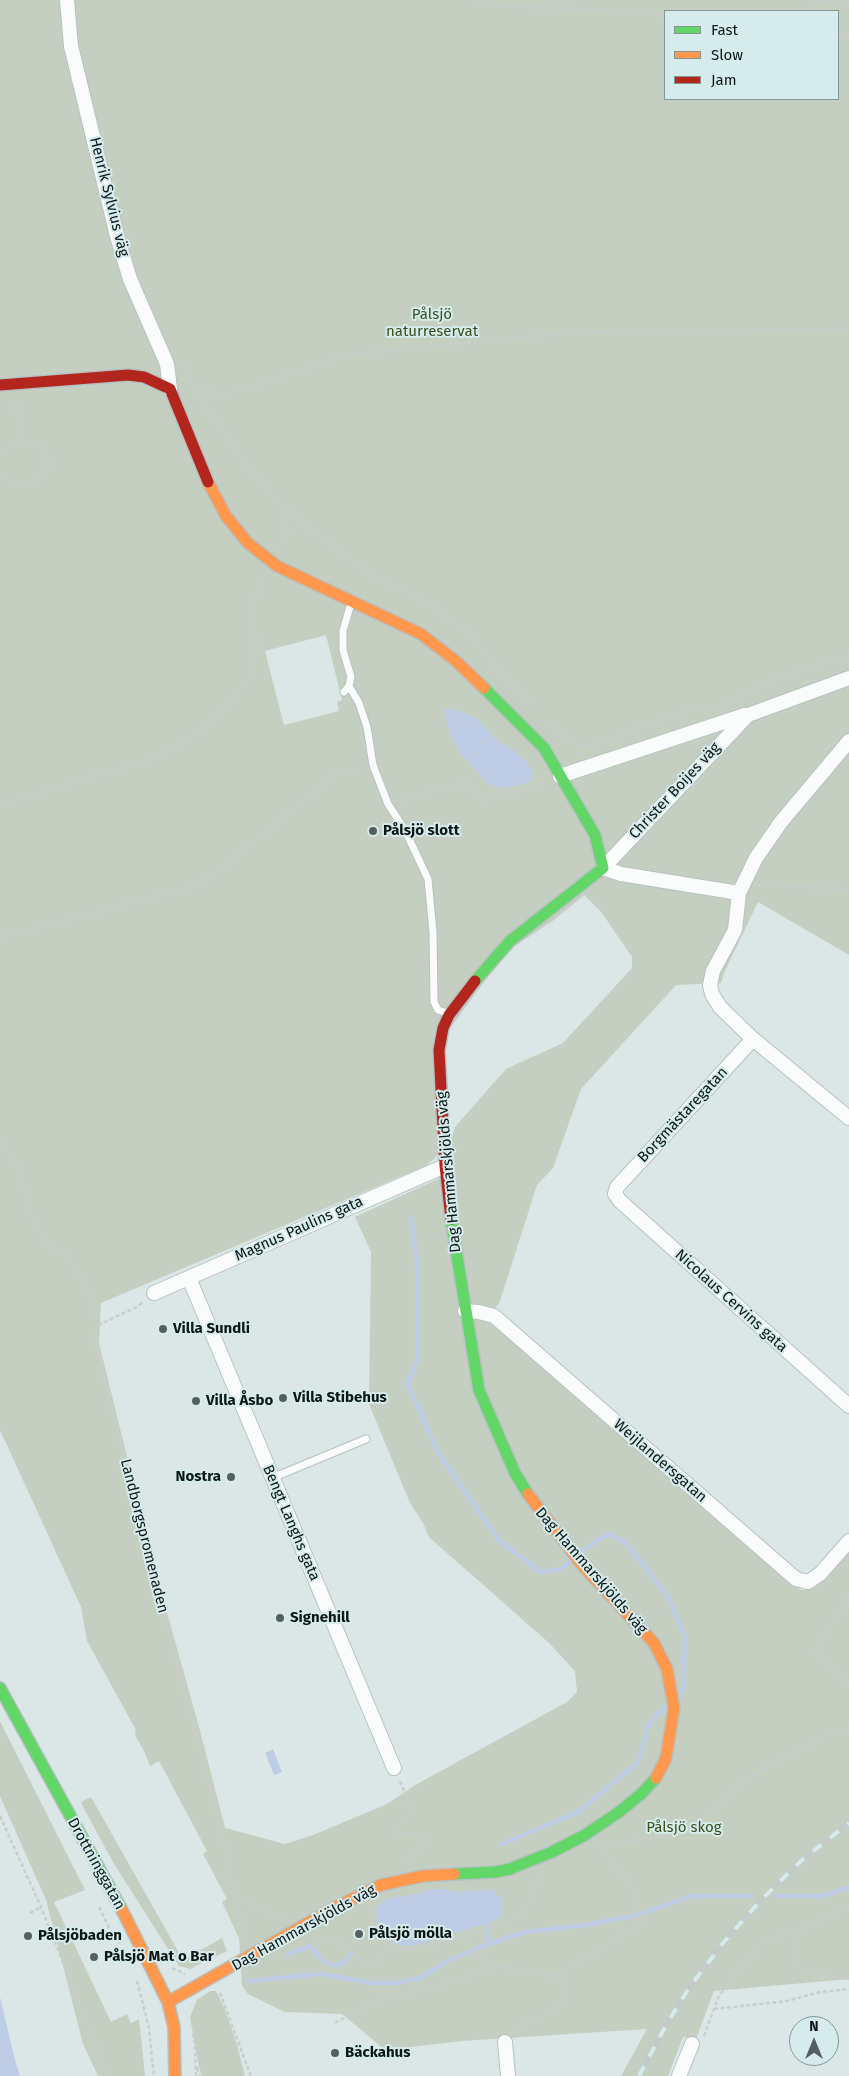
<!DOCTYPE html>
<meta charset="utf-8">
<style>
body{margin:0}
#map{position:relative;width:849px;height:2076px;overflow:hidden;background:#dbe6e6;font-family:"Fira Sans",sans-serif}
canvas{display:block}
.legend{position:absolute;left:664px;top:10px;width:175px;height:90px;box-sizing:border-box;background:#d6ebeb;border:1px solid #869696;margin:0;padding:6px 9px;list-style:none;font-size:15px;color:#0e1616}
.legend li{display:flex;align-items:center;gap:10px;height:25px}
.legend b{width:25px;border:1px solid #869696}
.north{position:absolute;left:789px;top:2016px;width:50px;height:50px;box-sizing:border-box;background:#d6ebeb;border:1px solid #869696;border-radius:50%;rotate:0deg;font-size:14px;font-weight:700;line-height:20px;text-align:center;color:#0e1616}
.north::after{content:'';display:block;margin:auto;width:18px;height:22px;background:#565f5f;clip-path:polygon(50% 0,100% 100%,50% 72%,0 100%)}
</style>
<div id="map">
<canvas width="849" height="2076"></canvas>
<ul class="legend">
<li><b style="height:6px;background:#63d668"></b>Fast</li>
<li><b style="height:6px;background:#ff974d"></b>Slow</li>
<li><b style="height:6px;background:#b3261e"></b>Jam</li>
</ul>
<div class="north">N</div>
</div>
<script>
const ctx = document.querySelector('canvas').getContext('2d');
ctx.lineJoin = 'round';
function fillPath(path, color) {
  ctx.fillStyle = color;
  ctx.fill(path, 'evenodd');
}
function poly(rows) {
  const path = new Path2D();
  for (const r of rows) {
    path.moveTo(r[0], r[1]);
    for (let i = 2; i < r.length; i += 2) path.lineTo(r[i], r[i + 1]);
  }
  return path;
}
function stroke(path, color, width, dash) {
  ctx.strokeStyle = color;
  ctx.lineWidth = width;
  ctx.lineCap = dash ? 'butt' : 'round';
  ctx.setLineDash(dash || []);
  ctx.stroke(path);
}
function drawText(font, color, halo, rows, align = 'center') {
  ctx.font = font + ' "Fira Sans",sans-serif';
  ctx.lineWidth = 4;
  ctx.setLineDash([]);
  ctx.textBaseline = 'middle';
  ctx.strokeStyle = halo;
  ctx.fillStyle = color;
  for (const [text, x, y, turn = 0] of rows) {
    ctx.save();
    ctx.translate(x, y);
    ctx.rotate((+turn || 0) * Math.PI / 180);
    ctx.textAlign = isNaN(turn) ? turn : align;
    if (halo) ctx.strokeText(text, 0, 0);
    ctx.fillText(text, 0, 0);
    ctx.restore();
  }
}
fillPath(poly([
 [0,0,849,0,849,955,758,902,724,973,721,983,676,985,581,1089,553,1168,537,1185,499,1304,494,1309,794,1586,801,1590,811,1590,818,1585,849,1550,849,1979,714,1991,696,2039,683,2037,668,2076,621,2076,647,2029,462,2041,385,2050,342,2014,285,2012,248,1994,242,1986,239,1938,222,1902,227,1899,203,1854,207,1851,159,1761,150,1766,145,1753,135,1735,136,1730,87,1641,81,1607,0,1430],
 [665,11,838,11,838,99,665,99],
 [326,635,342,700,337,702,339,711,284,725,265,651],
 [584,895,602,913,632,957,632,968,563,1043,506,1069,455,1127,440,1178,355,1217,371,1252,369,1404,410,1503,423,1523,429,1537,549,1643,575,1671,577,1692,567,1702,417,1784,387,1804,313,1835,285,1844,225,1828,199,1727,154,1566,99,1343,101,1303,425,1166,434,1159,439,1152,445,1035,506,952,554,920],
 [0,1721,85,1890,54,1902,111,2022,127,2014,131,2023,139,2019,145,2076,98,2076,83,2044,46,1900,0,1796],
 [91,1797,183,1960,222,1938,227,1951,190,1969,179,1966,114,1864,82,1805,81,1802],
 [210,1991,216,1991,225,2010,237,2045,245,2076,202,2076,199,2067,190,2017,197,2000]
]), '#c4cfc2');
fillPath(poly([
 [452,709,473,716,485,726,495,739,513,750,527,762,532,773,531,781,517,786,498,788,486,782,462,755,452,738,443,710],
 [273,1749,282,1772,274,1775,265,1753],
 [432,1889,445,1889,456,1892,492,1889,502,1900,501,1917,497,1920,413,1946,401,1945,392,1942,377,1921,376,1910,379,1904,390,1898,418,1894],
 [0,1997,15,2060,20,2076,0,2076]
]), '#becde5');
stroke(poly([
 [411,1218,418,1271,418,1360,407,1383,439,1454,498,1539,540,1572,561,1569,571,1561],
 [579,1554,596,1541,609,1534,627,1544,669,1598,685,1638,683,1690,678,1695],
 [502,1844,578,1812,638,1762,649,1723,667,1705],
 [776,1896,824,1896,849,1887],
 [485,1924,490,1944],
 [288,1954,310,1946,322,1960,335,1966,343,1963,352,1953],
 [248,1981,321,1974,372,1983,396,1983,420,1978,448,1961,477,1948,525,1932,579,1926,638,1915,692,1896,752,1896]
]), '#becde5', 4.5);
const lane = poly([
 [349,686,359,703,367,727,373,765,388,804,405,830,428,879,433,932,434,1002,438,1010,447,1013],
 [344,692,349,686,351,677,343,650,343,631,351,603],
 [272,1478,366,1439]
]);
const street = poly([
 [67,0,71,46,117,236,130,279,167,364,170,389],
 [849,741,781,822,756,858,739,893,735,930,713,971,710,985,712,994,720,1007,753,1039,849,1118],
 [560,776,745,715],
 [739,893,621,874,603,868,748,715,849,678],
 [753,1039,617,1187,615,1194,620,1201,849,1406],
 [189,1278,394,1768],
 [154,1293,445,1166],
 [465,1311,479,1312,494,1316,796,1579,808,1582,820,1574,849,1541],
 [505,2042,508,2076],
 [679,2076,692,2044]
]);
const fast = poly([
 [475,981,510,941,603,868,595,835,544,748,484,688],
 [451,1219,479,1390,515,1473,528,1494],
 [0,1688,122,1910],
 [454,1874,495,1872,510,1869,552,1852,585,1835,619,1812,641,1794,656,1778]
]);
const slow = poly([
 [208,482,226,516,248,543,277,566,421,634,457,662,484,688],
 [528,1494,582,1565,654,1643,667,1669,674,1708,666,1758,656,1778],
 [122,1910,168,2002,174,2027,175,2076],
 [168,2002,336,1907,381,1885,423,1876,454,1874]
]);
const jam = poly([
 [0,385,128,375,144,377,170,389,208,482],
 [451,1219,445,1166,439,1050,443,1028,449,1015,475,981]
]);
stroke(lane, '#b7c1c1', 9);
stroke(street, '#b7c1c1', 16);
stroke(fast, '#b7c1c1', 14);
stroke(slow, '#b7c1c1', 14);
stroke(jam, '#b7c1c1', 14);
stroke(poly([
 [476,0,502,6,623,11,665,16],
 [814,0,849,4],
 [838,34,849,36],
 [181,365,186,366,193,389,227,436,254,477,284,507,341,554,377,579,404,590,435,608,464,629,521,693,529,705],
 [195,389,224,394,269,382,344,355,579,332,849,329],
 [15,400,20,444],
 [0,453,9,447,34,444,42,447,47,454,49,461,47,471,41,477,30,483,17,484,6,480,0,475],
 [278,546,289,533,284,509],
 [550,726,568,740,578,745,591,746,687,710,731,703,768,681,849,656],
 [578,756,578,745],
 [399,801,464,782,466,789,478,792,486,801,544,782],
 [0,805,154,758,184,742,218,715,250,677,257,645,251,612,257,588,262,577],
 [758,885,849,889],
 [0,937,201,885,335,775,364,767],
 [0,1138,21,1175,29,1210,42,1237,68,1258,80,1275,97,1319,96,1343,148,1559,212,1794,245,1939],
 [98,1325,135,1308,143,1302],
 [849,1597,826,1631,815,1653,849,1685],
 [400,1781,412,1810,397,1826,395,1833,428,1836,431,1838,406,1861],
 [0,1816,41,1907,108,2076],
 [598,1848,687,1830,749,1777,826,1736,849,1729],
 [236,1898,283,1918],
 [849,1906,799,1929,798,1966,805,1974,849,1979],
 [99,1907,113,1936,120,1943],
 [368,1910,379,1935,390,1946,412,1949,467,1935,519,1917,527,1906,538,1877],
 [30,1913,41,1907],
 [467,1935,476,1957,495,1965,552,1976,560,1983,567,2002,514,2031],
 [318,1938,349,1946,360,1961,366,1963,380,1961,383,1953,390,1946],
 [172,1968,185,1974],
 [552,1976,563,1972,642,1923,636,1893,600,1848],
 [137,1981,149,2028,154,2076],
 [560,1983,563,1972],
 [220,1993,251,2076],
 [714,2009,787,2001,820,1992,849,1989],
 [335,2023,370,2004,478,1974,495,1965],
 [193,2033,195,2048,196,2076],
 [704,2036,718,1998,743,1963,764,1942,799,1929],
 [197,2068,200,2076]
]), '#cacdcd', 2.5, [4, 2.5]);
stroke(lane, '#fafbfb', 7);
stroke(street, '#fafbfb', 14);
stroke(fast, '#63d668', 11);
stroke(slow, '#ff974d', 11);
stroke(jam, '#b3261e', 11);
const rail = poly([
 [639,2076,666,2025,689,1988,723,1943,760,1901,803,1859,849,1823]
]);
stroke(rail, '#c6c9c9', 5.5);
stroke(rail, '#d6ebeb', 4, [11]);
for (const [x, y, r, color] of [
 [373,831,5,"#565f5f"],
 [163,1329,5,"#565f5f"],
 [283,1398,5,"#565f5f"],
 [196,1401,5,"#565f5f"],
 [231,1477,5,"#565f5f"],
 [280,1618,5,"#565f5f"],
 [359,1934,5,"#565f5f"],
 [28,1936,5,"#565f5f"],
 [94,1957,5,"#565f5f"],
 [335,2053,5,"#565f5f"]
]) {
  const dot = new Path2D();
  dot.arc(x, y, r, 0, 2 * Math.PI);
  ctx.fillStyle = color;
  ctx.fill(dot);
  stroke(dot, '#d6ebeb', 2);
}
drawText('15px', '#0e1616', '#d6ebeb', [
 ["Henrik Sylvius väg",109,197,76],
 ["Christer Boijes väg",675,791,-47],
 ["Borgmästaregatan",683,1115,-47],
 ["Dag Hammarskjölds väg",449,1172,-95],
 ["Magnus Paulins gata",299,1229,-24],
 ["Nicolaus Cervins gata",731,1301,42],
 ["Weijlandersgatan",660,1461,41],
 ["Bengt Langhs gata",291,1523,67],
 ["Landborgspromenaden",144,1536,76],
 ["Dag Hammarskjölds väg",591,1571,49],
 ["Drottninggatan",96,1864,61],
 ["Dag Hammarskjölds väg",304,1928,-29]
]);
drawText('15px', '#3b501b', '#d6ebeb', [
 ["Pålsjö",432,315],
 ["naturreservat",432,332],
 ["Pålsjö skog",684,1828]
]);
drawText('bold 15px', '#0e1616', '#d6ebeb', [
 ["Pålsjö slott",383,831],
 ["Villa Sundli",173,1329],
 ["Villa Stibehus",293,1398],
 ["Villa Åsbo",206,1401],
 ["Nostra",221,1477,"right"],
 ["Signehill",290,1618],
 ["Pålsjö mölla",369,1934],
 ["Pålsjöbaden",38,1936],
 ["Pålsjö Mat o Bar",104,1957],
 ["Bäckahus",345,2053]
], 'left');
</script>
